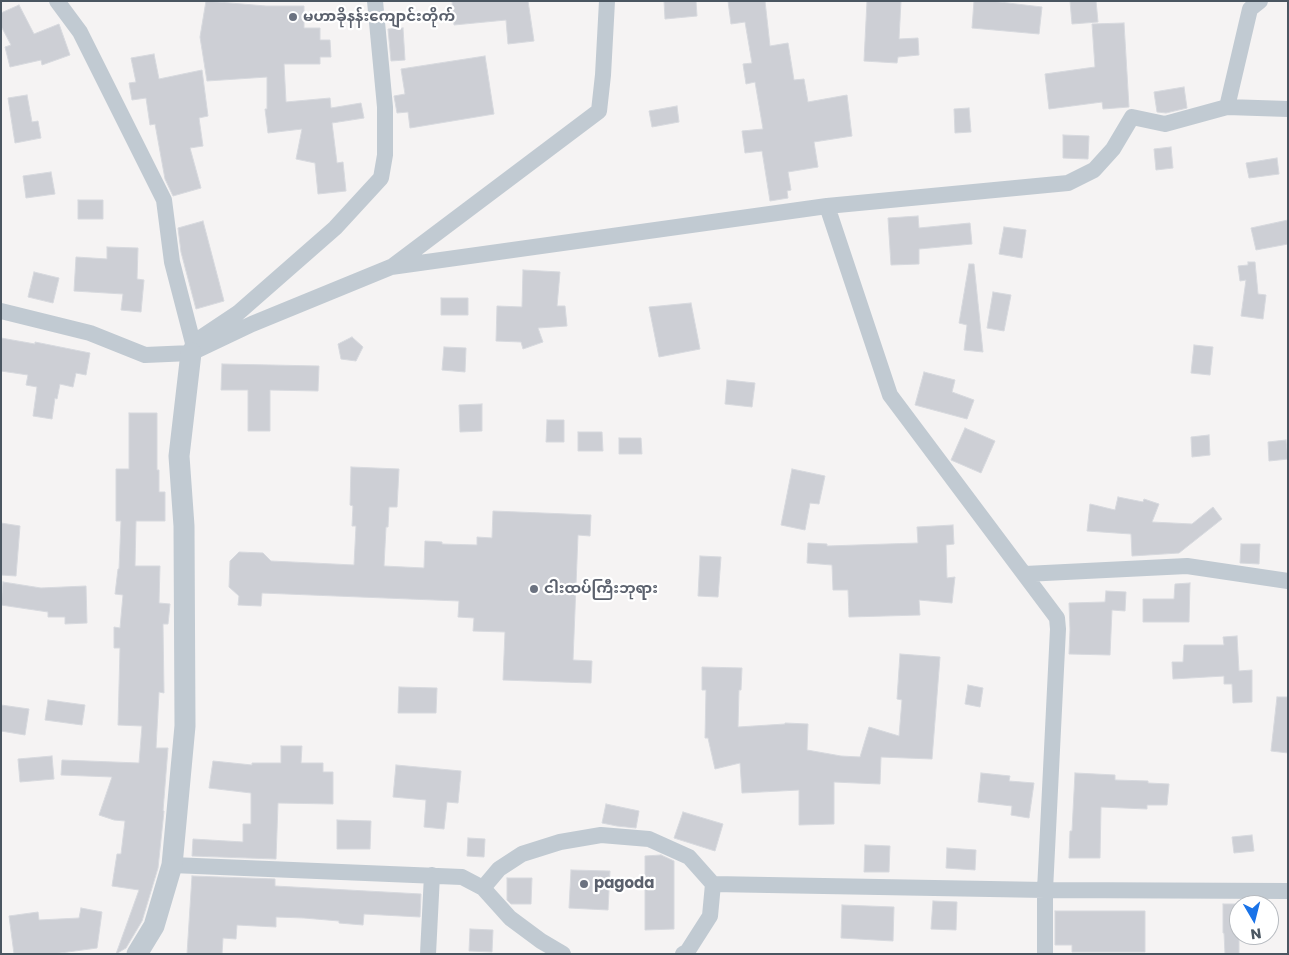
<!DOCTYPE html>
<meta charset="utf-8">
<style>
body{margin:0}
#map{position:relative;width:1289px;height:955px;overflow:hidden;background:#f5f3f3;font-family:Poppins,sans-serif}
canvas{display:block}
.frame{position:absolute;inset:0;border:2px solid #4a5661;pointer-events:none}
.north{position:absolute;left:1229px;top:895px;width:50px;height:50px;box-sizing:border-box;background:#fff;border:1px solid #b7bbc0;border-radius:50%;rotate:172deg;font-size:14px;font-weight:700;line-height:20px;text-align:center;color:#4a5661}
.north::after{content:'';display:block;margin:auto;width:18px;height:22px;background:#1a73e8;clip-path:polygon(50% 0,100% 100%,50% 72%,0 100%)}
</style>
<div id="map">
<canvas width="1289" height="955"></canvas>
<div class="frame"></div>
<div class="north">N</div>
</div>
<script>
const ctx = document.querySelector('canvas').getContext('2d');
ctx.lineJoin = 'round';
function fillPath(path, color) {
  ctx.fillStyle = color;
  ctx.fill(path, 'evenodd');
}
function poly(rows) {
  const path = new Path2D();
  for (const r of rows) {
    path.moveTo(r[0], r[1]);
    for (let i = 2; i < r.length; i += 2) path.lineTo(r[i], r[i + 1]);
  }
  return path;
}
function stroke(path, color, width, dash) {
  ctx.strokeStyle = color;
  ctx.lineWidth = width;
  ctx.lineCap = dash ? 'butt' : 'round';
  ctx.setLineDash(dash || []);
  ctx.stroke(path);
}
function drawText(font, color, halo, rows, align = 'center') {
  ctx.font = font + ' Poppins,"Noto Sans Myanmar",sans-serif';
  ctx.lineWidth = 4.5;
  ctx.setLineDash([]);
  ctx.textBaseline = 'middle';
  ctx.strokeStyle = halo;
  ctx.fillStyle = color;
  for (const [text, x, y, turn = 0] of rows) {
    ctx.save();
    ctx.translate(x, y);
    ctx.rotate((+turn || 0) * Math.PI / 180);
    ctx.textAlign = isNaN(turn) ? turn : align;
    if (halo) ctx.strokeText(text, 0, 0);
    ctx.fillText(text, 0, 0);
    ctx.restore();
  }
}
const building = poly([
 [206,1,266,6,304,6,304,28,320,28,320,40,330,40,331,57,320,57,320,64,284,64,286,102,330,98,331,108,361,103,364,118,332,123,337,163,343,162,346,191,318,194,315,163,296,159,302,129,268,133,265,109,267,109,267,77,207,81,200,37,206,1],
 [452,1,528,1,534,41,508,44,506,20,454,25,452,1],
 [664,1,696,1,697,16,665,19,664,1],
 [728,1,765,1,770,46,788,43,794,80,804,79,808,102,847,95,852,136,814,142,818,167,788,172,791,190,787,191,788,198,770,201,762,151,745,153,742,131,763,129,755,82,746,84,743,64,752,63,745,22,731,24,728,1],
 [867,1,901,1,899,39,918,38,919,55,898,57,897,63,864,61,867,1],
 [974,1,991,1,1042,7,1039,34,972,28,974,1],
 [1070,1,1096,1,1098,22,1072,24,1070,1],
 [19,5,34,34,59,24,70,55,42,65,41,60,10,67,5,47,11,45,1,26,1,13,19,5],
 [1124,23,1129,107,1103,109,1102,102,1049,109,1045,74,1095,67,1092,24,1124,23],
 [403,28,405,60,391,61,388,29,403,28],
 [154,54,159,79,202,70,208,116,199,118,203,146,190,148,201,188,173,196,165,179,155,124,150,125,146,98,132,100,129,83,136,82,131,58,154,54],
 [485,56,494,114,410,128,408,112,397,113,394,96,405,94,401,69,485,56],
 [1184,87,1187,108,1166,113,1157,112,1154,92,1184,87],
 [27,95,32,122,38,121,41,138,15,143,8,98,27,95],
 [677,106,679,122,652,127,649,111,677,106],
 [969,108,971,132,955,133,954,109,969,108],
 [1063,135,1089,136,1088,159,1063,158,1063,135],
 [1171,147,1173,168,1156,170,1154,149,1171,147],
 [1277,158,1279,174,1249,178,1246,163,1277,158],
 [51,172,55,194,26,198,23,176,51,172],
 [78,200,103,200,103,219,78,219,78,200],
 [918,216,919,228,970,223,972,244,919,249,919,264,891,265,888,218,918,216],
 [1288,220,1288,244,1256,250,1251,228,1288,220],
 [203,221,224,301,196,309,181,252,178,228,203,221],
 [1004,227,1026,230,1022,258,999,254,1004,227],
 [107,247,138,248,137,279,144,280,141,312,121,310,123,294,74,291,76,257,107,259,107,247],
 [1248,262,1255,262,1258,294,1266,295,1263,319,1241,316,1246,280,1240,281,1238,266,1248,265,1248,262],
 [969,264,974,264,983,352,964,350,967,325,959,323,969,264],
 [523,270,560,272,557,306,565,306,567,326,538,328,543,342,523,349,521,342,496,341,497,306,522,307,523,270],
 [34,272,59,278,53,303,28,297,34,272],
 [993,292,1011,295,1004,331,987,328,993,292],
 [441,298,468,298,468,315,441,315,441,298],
 [691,303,700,349,659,357,649,307,691,303],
 [352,337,363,347,356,361,341,359,338,344,352,337],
 [1,338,35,344,35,342,90,353,86,375,76,373,73,387,60,384,57,399,55,398,52,419,33,416,37,387,26,385,28,375,1,371,1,338],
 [1194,345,1213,347,1210,375,1191,373,1194,345],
 [444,347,466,348,465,372,442,370,444,347],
 [222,364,319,366,318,391,270,390,270,431,248,431,248,390,221,390,222,364],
 [924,372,955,380,952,392,974,400,967,419,915,405,924,372],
 [727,380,755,383,752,407,725,404,727,380],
 [482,404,482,431,460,432,459,405,482,404],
 [129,413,157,413,157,470,159,470,159,492,165,492,165,521,136,521,135,566,160,566,159,603,170,604,168,624,163,624,164,693,159,692,156,748,168,748,163,811,164,811,158,868,142,921,126,948,116,954,139,890,112,886,117,854,121,854,125,821,114,820,99,815,112,777,61,775,62,760,139,763,142,726,118,725,120,648,114,648,114,627,120,628,123,595,115,594,118,569,119,569,121,521,116,521,116,469,129,469,129,413],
 [547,420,564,420,564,442,546,442,547,420],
 [965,428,995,441,981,473,951,460,965,428],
 [578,432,602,432,603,451,578,451,578,432],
 [1209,435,1210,455,1192,457,1191,437,1209,435],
 [619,438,641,438,642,454,619,454,619,438],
 [1286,440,1288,459,1269,461,1268,442,1286,440],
 [351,467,399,469,397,507,389,507,388,527,386,527,384,566,424,568,425,541,442,542,442,544,477,545,477,537,492,538,493,511,591,515,590,536,578,535,573,660,592,661,591,683,503,680,505,632,473,631,474,618,458,617,459,601,262,593,261,606,238,605,239,596,229,587,230,561,239,552,263,553,271,561,354,565,356,526,352,526,353,506,350,505,351,467],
 [792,469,825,476,819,504,810,503,805,530,781,525,792,469],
 [1118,497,1143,502,1144,499,1159,504,1152,522,1192,524,1213,507,1222,519,1179,553,1132,556,1131,534,1087,531,1090,504,1115,510,1118,497],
 [1,523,20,526,16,576,1,575,1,523],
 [953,525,954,544,946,545,947,578,955,577,952,603,919,600,920,615,849,617,848,590,833,590,832,565,807,563,808,543,827,544,827,546,918,543,917,527,953,525],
 [1241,544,1260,544,1259,564,1240,563,1241,544],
 [700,556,721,557,718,597,698,596,700,556],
 [3,582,41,588,86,586,87,623,65,624,65,617,48,617,48,612,1,605,3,582],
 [1190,583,1189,622,1143,622,1143,599,1174,599,1175,584,1190,583],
 [1106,591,1126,592,1125,611,1112,610,1110,655,1069,654,1070,630,1069,603,1105,602,1106,591],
 [1237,636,1239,671,1252,670,1252,702,1233,703,1232,684,1224,684,1224,676,1173,679,1172,662,1183,662,1184,645,1224,645,1223,637,1237,636],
 [900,654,940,657,932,759,881,757,880,784,834,782,834,824,799,825,799,790,742,793,740,763,715,769,708,738,705,738,706,690,702,690,702,667,742,668,741,690,739,690,738,727,785,724,785,723,808,724,807,750,841,756,860,757,869,727,899,736,902,700,897,699,900,654],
 [968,685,983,688,980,707,965,704,968,685],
 [399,687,437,688,436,713,398,713,399,687],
 [1277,697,1288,697,1288,753,1271,751,1277,697],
 [48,700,85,705,82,725,45,720,48,700],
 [1,705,29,709,25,735,1,731,1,705],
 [281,746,302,746,301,763,323,763,323,772,333,772,333,804,278,803,276,859,192,856,193,839,243,842,243,824,251,824,251,793,209,788,213,761,252,765,252,763,281,763,281,746],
 [52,756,54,779,20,782,18,759,52,756],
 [396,765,461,771,458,803,447,802,444,829,424,827,426,800,393,797,396,765],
 [981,773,1010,776,1009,781,1034,783,1029,818,1011,815,1012,806,978,802,981,773],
 [1075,773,1115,775,1115,780,1148,781,1148,783,1169,784,1167,805,1147,805,1147,809,1101,807,1100,858,1069,858,1070,831,1072,831,1075,773],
 [606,804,639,811,636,828,617,826,602,823,606,804],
 [683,812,723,824,715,851,674,838,683,812],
 [337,820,371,821,370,849,337,849,337,820],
 [1252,835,1254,851,1234,853,1232,837,1252,835],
 [468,838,485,839,484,857,467,856,468,838],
 [865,845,890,846,889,872,864,872,865,845],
 [947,848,976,850,975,870,946,868,947,848],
 [661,855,674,861,674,929,645,930,645,856,661,855],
 [571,870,610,871,608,910,569,908,571,870],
 [192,876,275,879,275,886,421,894,420,917,364,914,363,925,339,923,339,921,304,918,276,917,276,927,237,925,236,939,223,938,222,954,187,954,192,876],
 [507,878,532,878,531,904,511,904,507,900,507,878],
 [933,901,957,902,956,930,931,929,933,901],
 [1223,904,1239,904,1239,954,1225,954,1224,933,1223,933,1223,904],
 [842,905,894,907,893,941,841,938,842,905],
 [81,908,102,912,97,948,53,954,14,954,9,916,38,912,39,920,79,918,81,908],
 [1055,911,1145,911,1145,952,1072,952,1072,945,1055,945,1055,911],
 [470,929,493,930,492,952,469,951,470,929]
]);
fillPath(building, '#cdcfd5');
stroke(building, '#d7d9de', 1);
stroke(poly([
 [57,1,80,32,164,200,172,262,193,343,191,353],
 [1227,107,1250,9,1260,1],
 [827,206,890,395,1057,618,1058,629,1045,890,1045,954],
 [393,266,599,111,603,75,607,1],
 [1,311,90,333,145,355,191,353,252,324,391,267,827,206,1068,183,1094,170,1113,149,1132,117,1165,124,1227,107,1288,109],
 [199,339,238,313,335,228,381,178,385,155,385,107,375,1],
 [1025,574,1187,566,1288,581],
 [172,865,462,877,483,888,510,918,541,941,563,954],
 [483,888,499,869,522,854,560,842,601,835,649,839,689,857,713,884],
 [428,954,432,875],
 [683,954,687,952,710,916,713,884,1045,890,1288,891]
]), '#c1cad2', 16);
stroke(poly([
 [137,954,154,926,172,865,185,726,184,526,179,456,191,353]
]), '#c1cad2', 21);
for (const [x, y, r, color] of [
 [293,17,5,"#6b7280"],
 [534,589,5,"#6b7280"],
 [584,884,5,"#6b7280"]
]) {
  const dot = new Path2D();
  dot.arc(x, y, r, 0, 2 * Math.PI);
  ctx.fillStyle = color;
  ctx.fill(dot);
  stroke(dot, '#fff', 2);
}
drawText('bold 15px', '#5b616d', '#fff', [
 ["မဟာခိုနန်းကျောင်းတိုက်",303,17],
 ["ငါးထပ်ကြီးဘုရား",544,589],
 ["pagoda",594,884]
], 'left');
</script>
